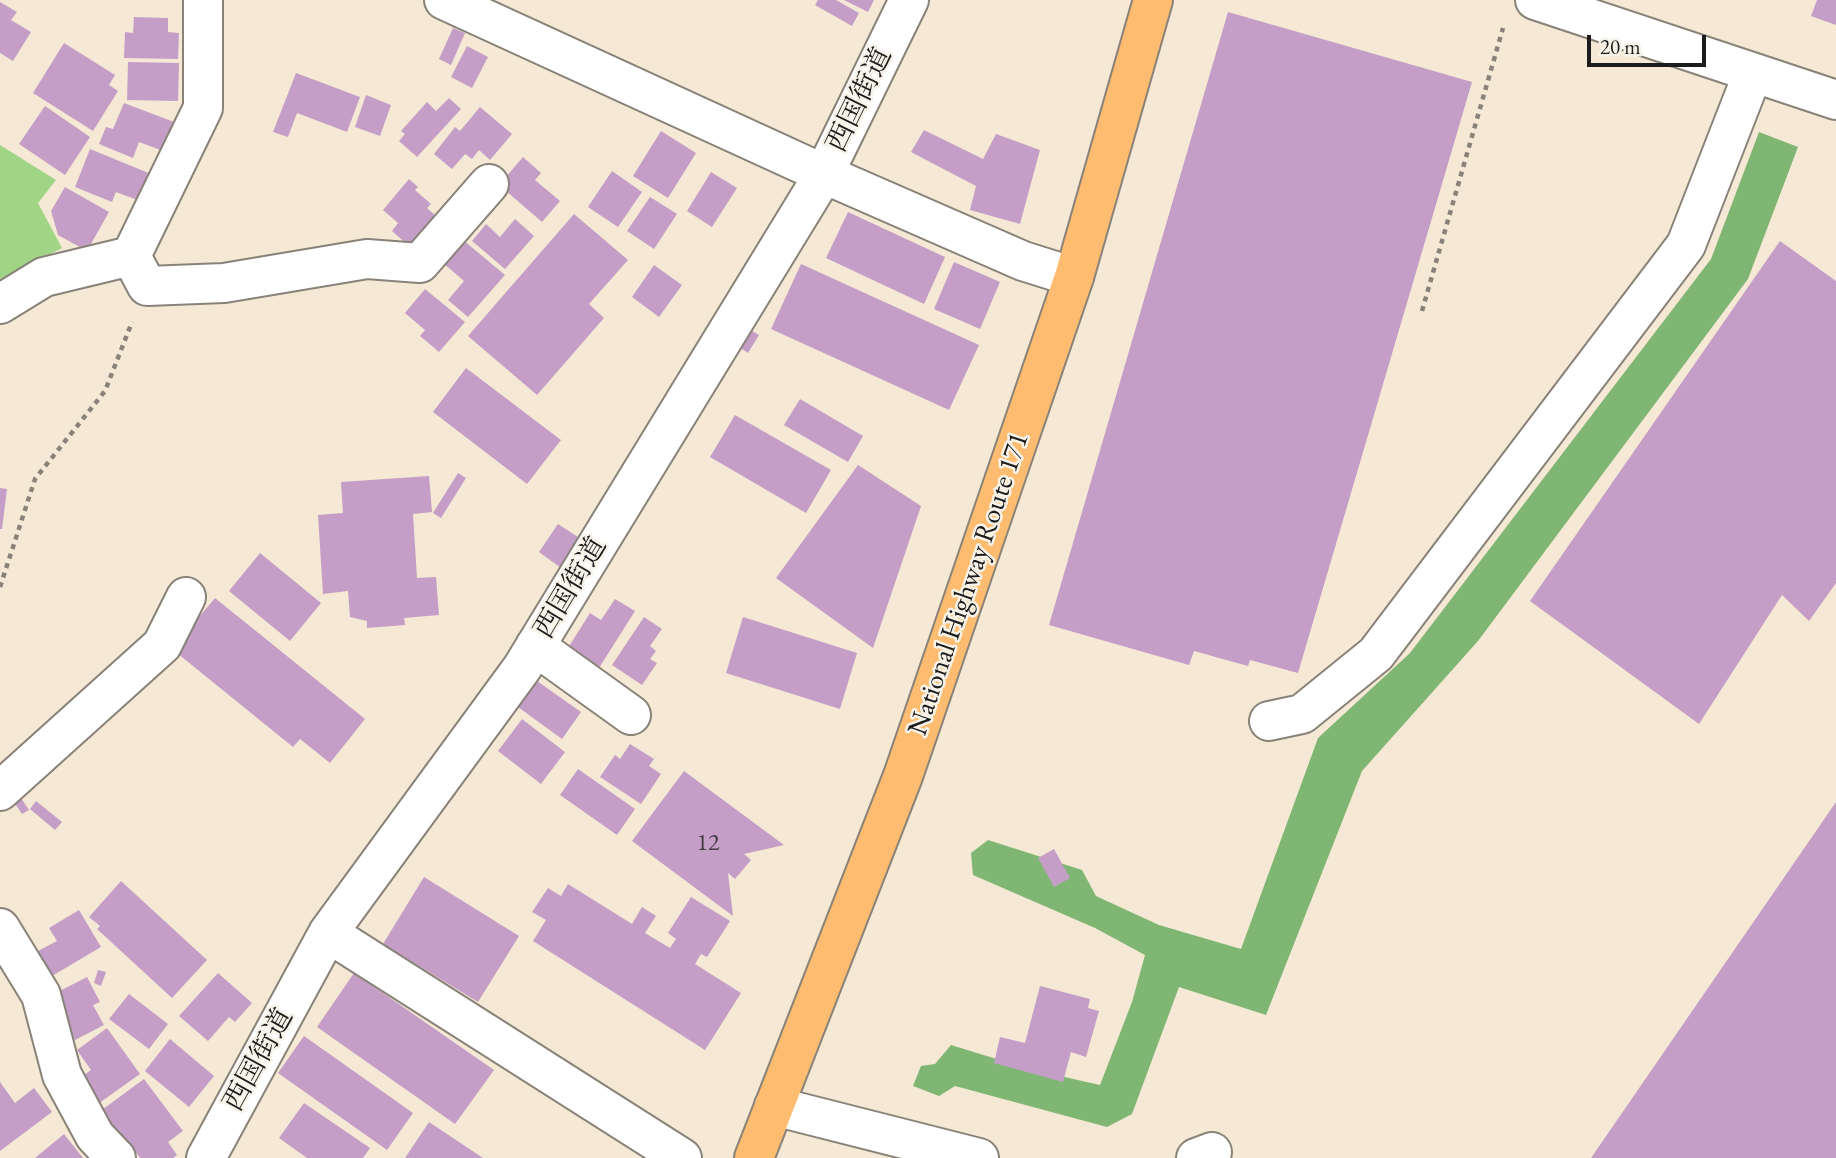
<!DOCTYPE html>
<meta charset="utf-8">
<style>
body{margin:0}
#map{position:relative;width:1836px;height:1158px;overflow:hidden;background:#f5e8d4;font-family:"EB Garamond",serif}
canvas{display:block}
.scale{position:absolute;left:1587px;top:35px;width:119px;height:32px;box-sizing:border-box;border:4px solid #1c1c1c;border-top:0;padding-left:9px;font-size:21px;line-height:24px;white-space:nowrap;color:#1c1c1c;-webkit-text-stroke:5px #f7f3e8;paint-order:stroke}
</style>
<div id="map">
<canvas width="1836" height="1158"></canvas>
<div class="scale">20 m</div>
</div>
<script>
const ctx = document.querySelector('canvas').getContext('2d');
ctx.lineJoin = 'round';
function fillPath(path, color) {
  ctx.fillStyle = color;
  ctx.fill(path, 'evenodd');
}
function poly(rows) {
  const path = new Path2D();
  for (const r of rows) {
    path.moveTo(r[0], r[1]);
    for (let i = 2; i < r.length; i += 2) path.lineTo(r[i], r[i + 1]);
  }
  return path;
}
function stroke(path, color, width, dash) {
  ctx.strokeStyle = color;
  ctx.lineWidth = width;
  ctx.lineCap = dash ? 'butt' : 'round';
  ctx.setLineDash(dash || []);
  ctx.stroke(path);
}
function drawText(font, color, halo, rows, align = 'center') {
  ctx.font = font + ' "EB Garamond","Noto Serif JP",serif';
  ctx.lineWidth = 5;
  ctx.setLineDash([]);
  ctx.textBaseline = 'middle';
  ctx.strokeStyle = halo;
  ctx.fillStyle = color;
  for (const [text, x, y, turn = 0] of rows) {
    ctx.save();
    ctx.translate(x, y);
    ctx.rotate((+turn || 0) * Math.PI / 180);
    ctx.textAlign = isNaN(turn) ? turn : align;
    if (halo) ctx.strokeText(text, 0, 0);
    ctx.fillText(text, 0, 0);
    ctx.restore();
  }
}
fillPath(poly([
 [0,145,56,180,38,203,62,248,0,279]
]), '#a0d586');
fillPath(poly([
 [1759,132,1798,147,1748,279,1478,641,1362,771,1266,1015,1179,987,1132,1114,1107,1127,955,1086,939,1096,913,1086,921,1066,935,1064,951,1045,1029,1069,1100,1085,1132,1002,1145,955,1095,928,973,875,971,853,988,840,1082,870,1096,896,1159,925,1241,949,1318,738,1410,653,1711,259]
]), '#80b673');
fillPath(poly([
 [818,0,836,0,859,13,852,26,815,5],
 [844,0,874,0,868,12],
 [1817,0,1836,0,1836,25,1811,16],
 [0,2,17,12,11,20,31,32,13,61,0,53],
 [1228,12,1472,82,1298,673,1250,660,1248,666,1194,651,1189,665,1049,625],
 [134,17,168,18,168,32,179,33,178,59,124,58,125,32,133,33],
 [453,28,465,33,451,65,439,59],
 [64,43,115,75,109,85,118,91,93,131,33,93],
 [467,46,488,57,472,88,451,77],
 [128,62,179,63,178,101,127,100],
 [296,73,360,97,347,132,297,113,288,137,273,132],
 [366,95,391,105,380,136,355,127],
 [449,98,461,109,417,157,399,141,405,134,401,131,427,102,436,111],
 [124,103,174,122,163,151,139,142,133,158,99,144,106,127,113,129],
 [45,106,90,137,65,175,19,144],
 [480,107,512,134,490,160,479,150,472,159,465,154,452,169,434,154,455,127,460,131],
 [924,130,983,159,996,134,1040,150,1020,224,970,210,976,186,911,152],
 [661,131,696,153,668,198,633,176],
 [90,149,151,174,140,201,116,192,112,202,75,187],
 [523,157,541,173,535,180,560,201,542,222,499,185],
 [612,171,642,192,618,227,588,207],
 [711,172,737,188,712,227,687,211],
 [409,179,418,187,415,190,431,204,427,208,436,216,409,246,392,231,398,223,383,210],
 [65,187,109,212,87,251,58,235,51,211],
 [650,197,677,214,654,249,627,231],
 [848,212,945,257,924,304,826,258],
 [574,214,628,260,589,304,604,318,537,395,468,336],
 [515,219,534,236,505,269,472,241,486,224,500,237],
 [463,240,505,275,468,317,448,300,464,281,443,263],
 [1780,241,1836,281,1836,583,1809,621,1782,595,1699,724,1530,601],
 [954,262,1000,282,980,329,934,309],
 [801,264,979,345,949,410,771,329],
 [654,265,682,285,659,317,632,297],
 [425,289,465,322,439,352,420,336,425,330,405,313],
 [747,328,759,335,748,353,736,345],
 [466,368,561,440,527,484,433,412],
 [800,399,863,436,848,462,784,425],
 [735,415,831,470,806,513,710,457],
 [858,465,921,506,873,648,776,578],
 [458,473,466,478,441,518,433,513],
 [429,476,432,512,413,514,417,578,436,577,439,615,404,618,405,625,367,628,367,621,350,617,348,591,323,594,318,515,343,513,341,482],
 [0,488,7,489,2,529,0,529],
 [558,524,581,539,561,568,539,552],
 [260,553,321,603,290,641,229,591],
 [215,598,365,719,330,763,300,739,293,747,172,649],
 [615,599,635,611,599,668,568,648,590,613,601,620],
 [644,617,662,629,650,646,656,651,650,659,657,663,642,685,612,665],
 [743,617,857,653,840,709,726,673],
 [537,681,581,712,562,739,518,707],
 [522,719,565,752,541,784,498,751],
 [630,744,654,759,649,766,661,774,641,804,600,777,615,755,620,759],
 [578,769,635,809,617,835,560,795],
 [684,771,784,845,744,854,751,860,735,879,728,873,733,916,632,841],
 [21,798,29,810,22,814,14,802],
 [36,801,62,822,55,830,30,809],
 [1836,802,1836,1158,1591,1158],
 [1054,849,1070,878,1054,887,1038,858],
 [424,877,519,936,478,1002,383,944],
 [121,881,207,960,172,998,97,929,100,926,89,917],
 [568,884,632,924,642,907,656,916,645,933,670,948,676,939,668,933,691,897,730,921,707,957,701,954,695,964,741,993,705,1050,533,941,546,920,532,912,548,888,561,896],
 [79,910,101,947,52,976,38,951,57,941,49,928],
 [98,970,106,972,101,986,94,983],
 [218,973,252,1003,235,1022,229,1017,208,1041,179,1016],
 [354,973,494,1070,455,1124,317,1027],
 [87,977,100,1002,93,1005,104,1025,75,1040,52,995],
 [1040,986,1090,999,1088,1008,1099,1011,1086,1057,1071,1052,1063,1082,994,1063,1000,1037,1025,1043],
 [129,994,168,1024,149,1049,109,1019],
 [107,1028,140,1074,95,1106,77,1080,91,1070,77,1050],
 [304,1036,413,1113,387,1150,278,1073],
 [170,1039,214,1076,189,1107,145,1071],
 [144,1079,183,1131,168,1142,177,1155,173,1158,140,1158,135,1151,130,1155,99,1112],
 [0,1082,15,1103,34,1088,52,1112,0,1151],
 [304,1103,370,1148,363,1158,307,1158,279,1138],
 [429,1122,483,1158,405,1158],
 [64,1134,83,1158,35,1158]
]), '#c49ec7');
const minor = poly([
 [444,0,824,174,1023,261,1074,277],
 [1535,0,1836,100],
 [131,256,147,286,224,283,367,259,420,263,489,184],
 [0,304,44,277,131,256,203,108,203,0],
 [535,646,631,715],
 [1269,721,1302,714,1376,654,1686,245,1753,73],
 [0,791,162,645,186,597],
 [0,928,41,995,62,1075,95,1136,116,1158],
 [328,933,682,1158],
 [774,1106,979,1158],
 [206,1158,328,933,522,668,824,174,909,0],
 [1196,1158,1212,1152]
]);
const highway = poly([
 [754,1158,903,776,1074,277,1153,0]
]);
stroke(minor, '#888278', 42);
stroke(highway, '#888278', 42);
stroke(poly([
 [1422,311,1503,28],
 [0,587,35,479,105,391,132,322]
]), '#888278', 4.5, [5, 5]);
stroke(minor, '#fff', 38);
stroke(highway, '#febc70', 38);
drawText('24px', '#463c47', null, [
 ["12",708,843]
]);
drawText('28px', '#1c1c1c', '#f7f3e8', [
 ["西国街道",860,100,-64],
 ["National Highway Route 171",969,584,-71],
 ["西国街道",571,588,-59],
 ["西国街道",259,1060,-61]
]);
</script>
